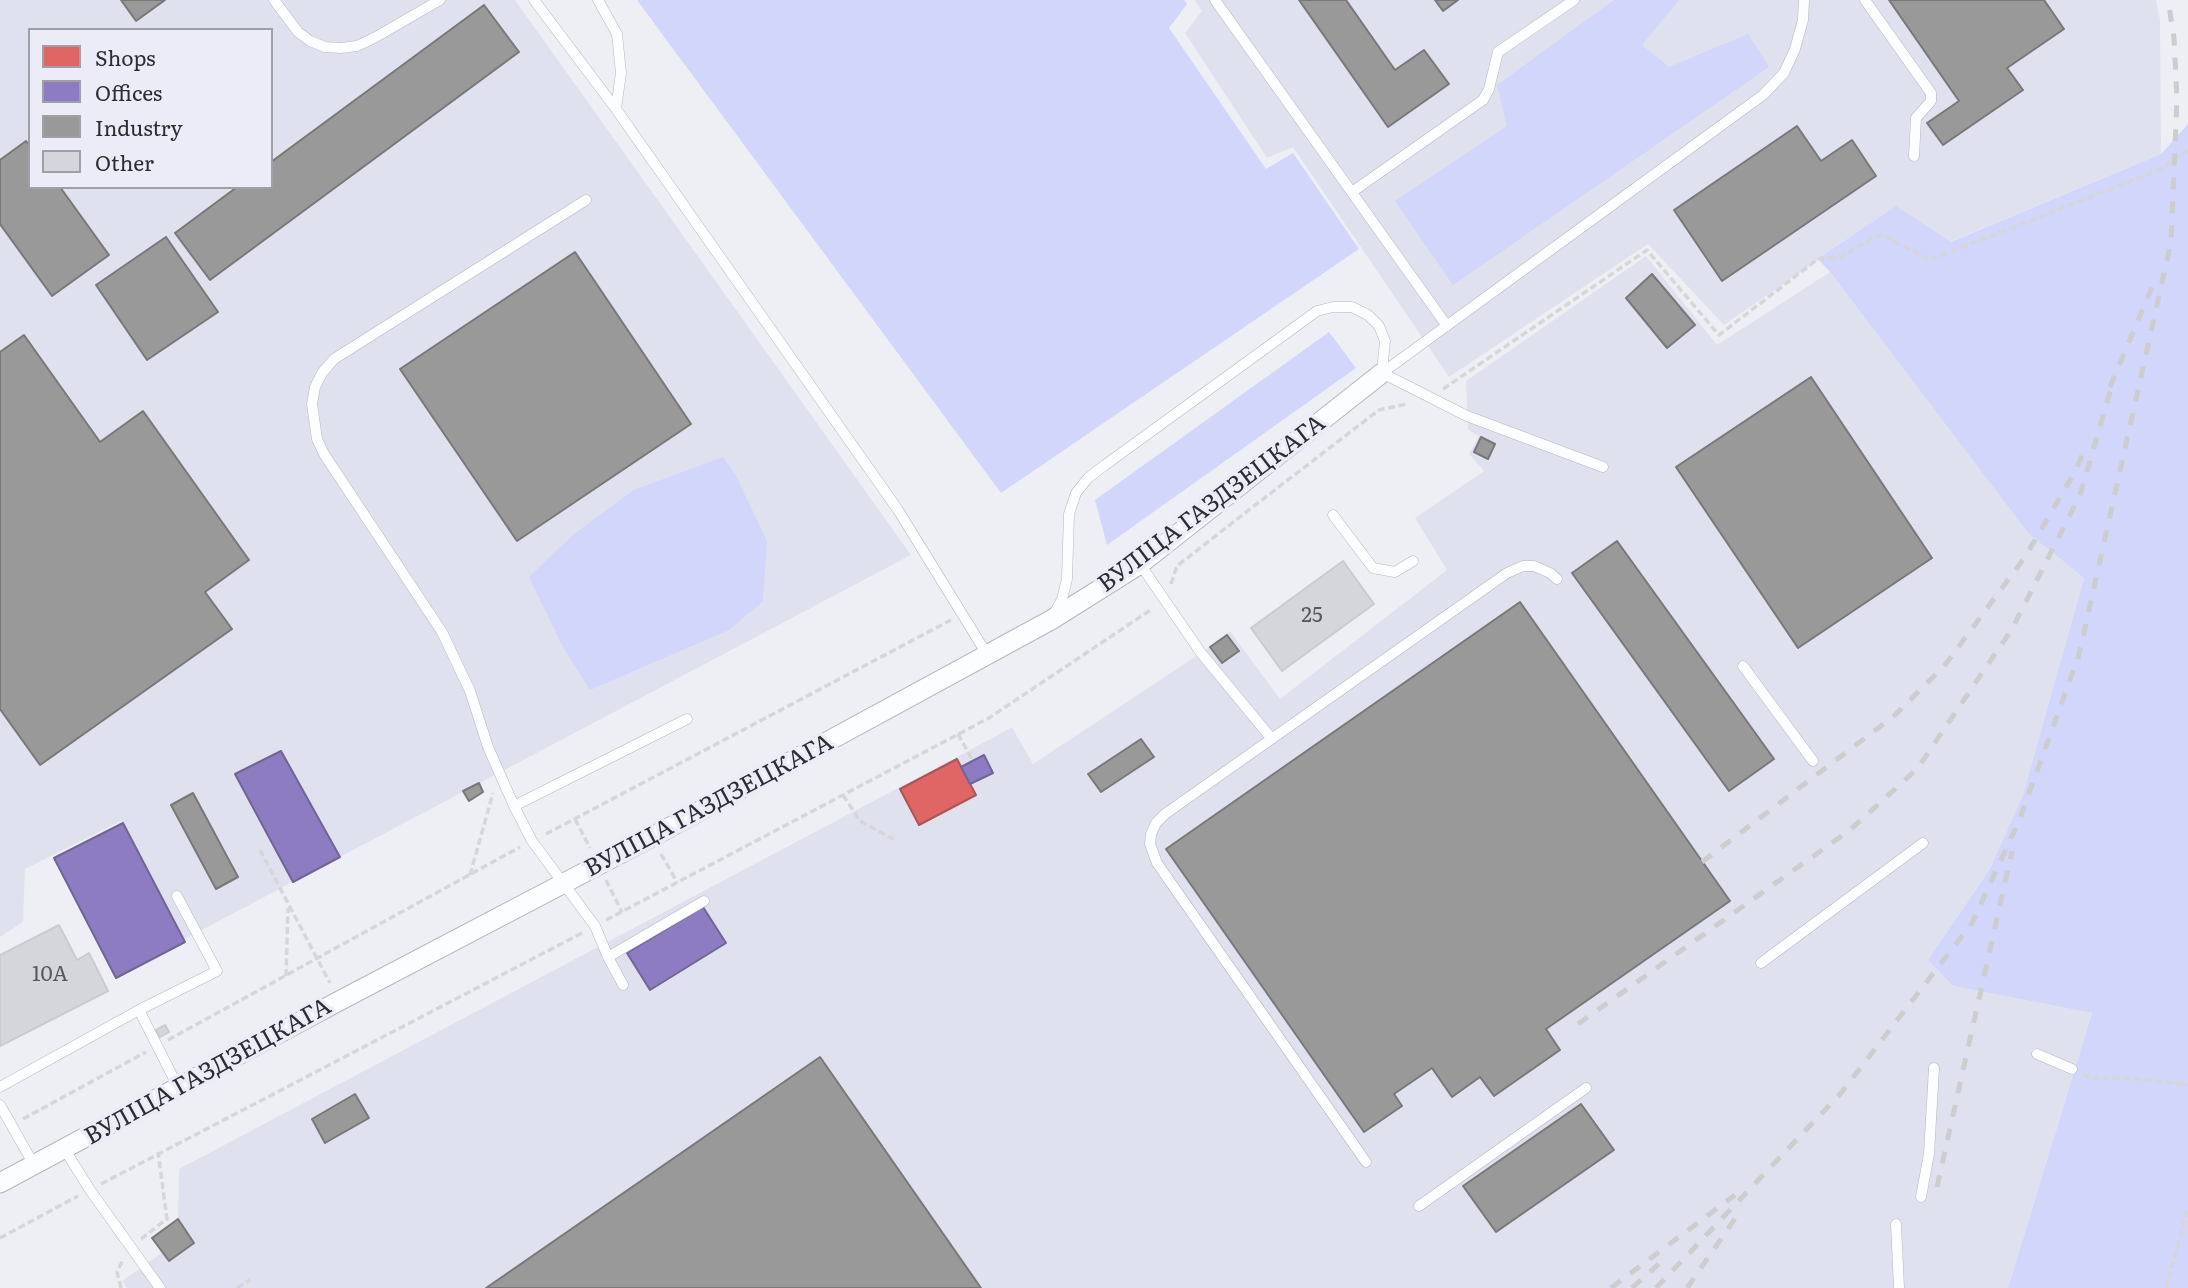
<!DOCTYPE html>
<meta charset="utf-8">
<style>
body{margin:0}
#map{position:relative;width:2188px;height:1288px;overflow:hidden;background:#eeeff5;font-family:Literata,serif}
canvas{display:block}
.legend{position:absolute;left:28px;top:28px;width:245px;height:161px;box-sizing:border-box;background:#ebecf8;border:2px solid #9f9fa8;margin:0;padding:9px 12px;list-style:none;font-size:21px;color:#2c2c31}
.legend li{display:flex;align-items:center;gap:14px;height:35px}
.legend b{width:35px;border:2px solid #9f9fa8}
</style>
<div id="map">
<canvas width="2188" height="1288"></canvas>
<ul class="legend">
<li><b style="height:19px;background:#e06666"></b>Shops</li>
<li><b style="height:19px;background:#8e7cc3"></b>Offices</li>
<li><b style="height:19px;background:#999"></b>Industry</li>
<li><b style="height:19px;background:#d5d6db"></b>Other</li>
</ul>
</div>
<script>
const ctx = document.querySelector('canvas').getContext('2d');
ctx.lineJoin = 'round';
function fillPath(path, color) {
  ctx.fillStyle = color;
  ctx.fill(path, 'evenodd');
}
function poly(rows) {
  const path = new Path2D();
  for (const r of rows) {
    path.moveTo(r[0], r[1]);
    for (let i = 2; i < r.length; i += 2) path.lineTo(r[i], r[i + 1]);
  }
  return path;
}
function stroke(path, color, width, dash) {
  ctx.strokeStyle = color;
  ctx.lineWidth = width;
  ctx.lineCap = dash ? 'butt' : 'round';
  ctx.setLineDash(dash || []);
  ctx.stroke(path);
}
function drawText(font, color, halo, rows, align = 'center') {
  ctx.font = font + ' Literata,serif';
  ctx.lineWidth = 7;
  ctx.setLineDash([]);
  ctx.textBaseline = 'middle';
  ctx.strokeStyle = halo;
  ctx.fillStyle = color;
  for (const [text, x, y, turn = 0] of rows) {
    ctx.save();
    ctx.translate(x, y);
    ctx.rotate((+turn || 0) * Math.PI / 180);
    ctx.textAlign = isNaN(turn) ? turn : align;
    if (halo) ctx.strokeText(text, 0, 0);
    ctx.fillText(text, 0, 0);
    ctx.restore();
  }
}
fillPath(poly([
 [0,0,515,0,911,555,183,940,121,821,25,869,23,922,0,937],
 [30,30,271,30,271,187,30,187],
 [1194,0,2156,0,2160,20,2161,154,1950,242,1896,206,1724,325,1648,244,1449,377,1293,147,1267,158,1185,33,1202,11],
 [1646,256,1717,345,1830,272,2028,533,2084,578,2023,795,1990,869,1928,960,1953,986,2092,1013,2008,1288,127,1288,122,1281,163,1252,178,1219,179,1169,998,735,1012,727,1033,764,1201,653,1230,631,1280,699,1447,570,1415,518,1484,471,1469,454,1479,436,1468,430,1466,381]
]), '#e0e1ee');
fillPath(poly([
 [637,0,1184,0,1187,4,1169,28,1266,169,1293,153,1359,249,1001,493],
 [1614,0,1679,0,1642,45,1669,67,1748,34,1769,67,1453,285,1395,201,1507,126,1497,85],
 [2188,124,2188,1288,2008,1288,2092,1013,1953,986,1928,960,1990,869,2023,795,2084,578,2028,533,1830,272,1818,259,1896,206,1951,242,2161,154],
 [1329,332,1356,368,1107,545,1095,500],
 [723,457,736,476,767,541,763,601,729,630,590,690,562,645,529,577,574,534,634,490]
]), '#d1d6fa');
const shops = poly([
 [957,759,976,795,919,825,900,789,957,759]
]);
fillPath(shops, '#e06666');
stroke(shops, '#aa5556', 2);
const offices = poly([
 [281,751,340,857,293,882,235,774,281,751],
 [984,755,993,773,970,784,961,767,984,755],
 [123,823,185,942,116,978,54,858,123,823],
 [703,907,726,943,650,990,627,953,703,907]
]);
fillPath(offices, '#8e7cc3');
stroke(offices, '#716497', 2);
const industry = poly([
 [121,0,165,0,136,21,121,0],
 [1299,0,1346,0,1395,70,1424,50,1449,84,1388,127,1299,0],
 [1435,0,1458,0,1443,11,1435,0],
 [1889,0,2044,0,2064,29,2007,68,2023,90,1943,145,1927,123,1959,101,1889,0],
 [484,5,519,52,210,280,175,233,237,187,271,187,271,162,484,5],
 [1797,126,1821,161,1852,140,1876,176,1722,281,1674,210,1797,126],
 [26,141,30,146,30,187,60,187,109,255,52,296,0,224,0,160,26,141],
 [166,237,218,312,147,360,96,285,166,237],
 [575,252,691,424,517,541,400,369,575,252],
 [1652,274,1695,325,1667,348,1626,298,1652,274],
 [24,335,100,442,143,411,249,560,205,592,232,629,40,765,0,709,0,352,24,335],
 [1811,377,1932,558,1798,648,1676,467,1811,377],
 [1481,437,1495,444,1488,459,1474,452,1481,437],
 [1617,541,1774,759,1729,791,1572,573,1617,541],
 [1520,602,1730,901,1546,1029,1560,1050,1494,1096,1480,1077,1452,1097,1432,1068,1394,1094,1402,1106,1364,1132,1166,849,1520,602],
 [1227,635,1239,651,1222,663,1210,647,1227,635],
 [1141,739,1154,757,1101,792,1088,774,1141,739],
 [479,783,483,792,469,801,463,791,479,783],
 [193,793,238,877,216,889,171,805,193,793],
 [820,1057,981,1288,486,1288,820,1057],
 [355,1094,369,1118,325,1143,312,1119,355,1094],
 [1581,1104,1614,1150,1496,1232,1463,1186,1581,1104],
 [178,1219,194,1243,169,1261,152,1238,178,1219]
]);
fillPath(industry, '#999');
stroke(industry, '#78787a', 2);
const building = poly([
 [1343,561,1374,604,1282,671,1251,628,1343,561],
 [59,925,77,960,89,953,108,991,0,1046,0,955,59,925],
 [165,1025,169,1032,160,1037,156,1030,165,1025]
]);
fillPath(building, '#d5d6db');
stroke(building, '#cacbd0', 2);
const service = poly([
 [274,0,298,32,310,41,325,47,341,48,357,46,374,38,440,0],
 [534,0,616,109,898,510,988,656],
 [598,0,617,34,621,73,616,109],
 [1215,0,1447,326],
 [1865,0,1931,93,1931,101,1916,118,1914,156],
 [1352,192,1483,100,1489,89,1498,52,1574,0],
 [586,200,334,359,322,373,315,387,312,404,317,439,324,454,442,632,470,691,488,747,514,806,532,841,595,926,608,957,623,985],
 [1382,373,1763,95,1784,73,1795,49,1803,20,1804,0],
 [1382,373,1467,416,1603,467],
 [1333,515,1373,568,1395,572,1413,561],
 [1140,564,1201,653,1272,739],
 [1054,614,1062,599,1067,579,1069,514,1076,493,1088,478,1105,465,1317,311,1333,307,1352,307,1368,315,1379,326,1385,341,1382,373],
 [1743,666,1813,761],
 [514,806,687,719],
 [608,957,704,901],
 [1761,963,1923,843],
 [139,1010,217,971,177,896],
 [2037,1054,2072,1069],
 [0,1087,139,1010,179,1089],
 [0,1105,34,1165],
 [65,1150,90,1190,160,1288],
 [1366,1162,1157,863,1150,844,1151,834,1156,823,1165,814,1507,573,1523,566,1534,566,1550,573,1557,579],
 [1921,1197,1929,1154,1934,1068],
 [1419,1206,1586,1088],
 [1896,1224,1899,1288]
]);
const minor = poly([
 [0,1183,339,1001,652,837,1051,620,1140,564,1382,373]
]);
stroke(service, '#b6b6bb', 11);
stroke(minor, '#b6b6bb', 21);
stroke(poly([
 [1443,389,1647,250,1719,335,1818,259,1840,257,1881,234,1930,260,2159,170,2188,150],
 [1171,584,1177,566,1254,506,1379,410,1407,404],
 [958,734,973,761],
 [843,795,860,821,895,840],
 [575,819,590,848],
 [546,834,951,620],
 [260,850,330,983],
 [661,854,677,882],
 [470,875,493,793],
 [606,880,622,912],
 [606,920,989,718,1152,609],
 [286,976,288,908],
 [168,1040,520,847],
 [2083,1074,2090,1078,2139,1079,2188,1085],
 [23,1119,146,1052],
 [101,1184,584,932],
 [0,1238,78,1196],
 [141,1239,167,1219,158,1152],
 [121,1288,117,1272,123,1260],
 [237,1288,250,1280],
 [2166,1288,2188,1208]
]), '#d6d6d8', 3.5, [7, 3.5]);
stroke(service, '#fcfdfe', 10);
stroke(minor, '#fcfdfe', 19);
stroke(poly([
 [2110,387,2155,280],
 [1702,862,1894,716,1945,665,2025,557,2076,470,2086,445],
 [1578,1024,1850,830,1917,769,2012,629,2080,495,2114,378],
 [1937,1187,2012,851],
 [1611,1288,1735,1195],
 [1632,1288,1662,1261],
 [1656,1288,1841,1093,1972,923,2019,821,2079,655,2171,242,2177,99,2174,38,2168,0],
 [1687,1288,1741,1210]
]), '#cdcdcf', 5, [12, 12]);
drawText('21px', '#58585d', null, [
 ["25",1312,616],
 ["10А",50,975]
]);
drawText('24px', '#2c2c31', '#ebecf8', [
 ["ВУЛІЦА ГАЗДЗЕЦКАГА",1212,504,-37],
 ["ВУЛІЦА ГАЗДЗЕЦКАГА",709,806,-28],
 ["ВУЛІЦА ГАЗДЗЕЦКАГА",208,1072,-29]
]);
</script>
